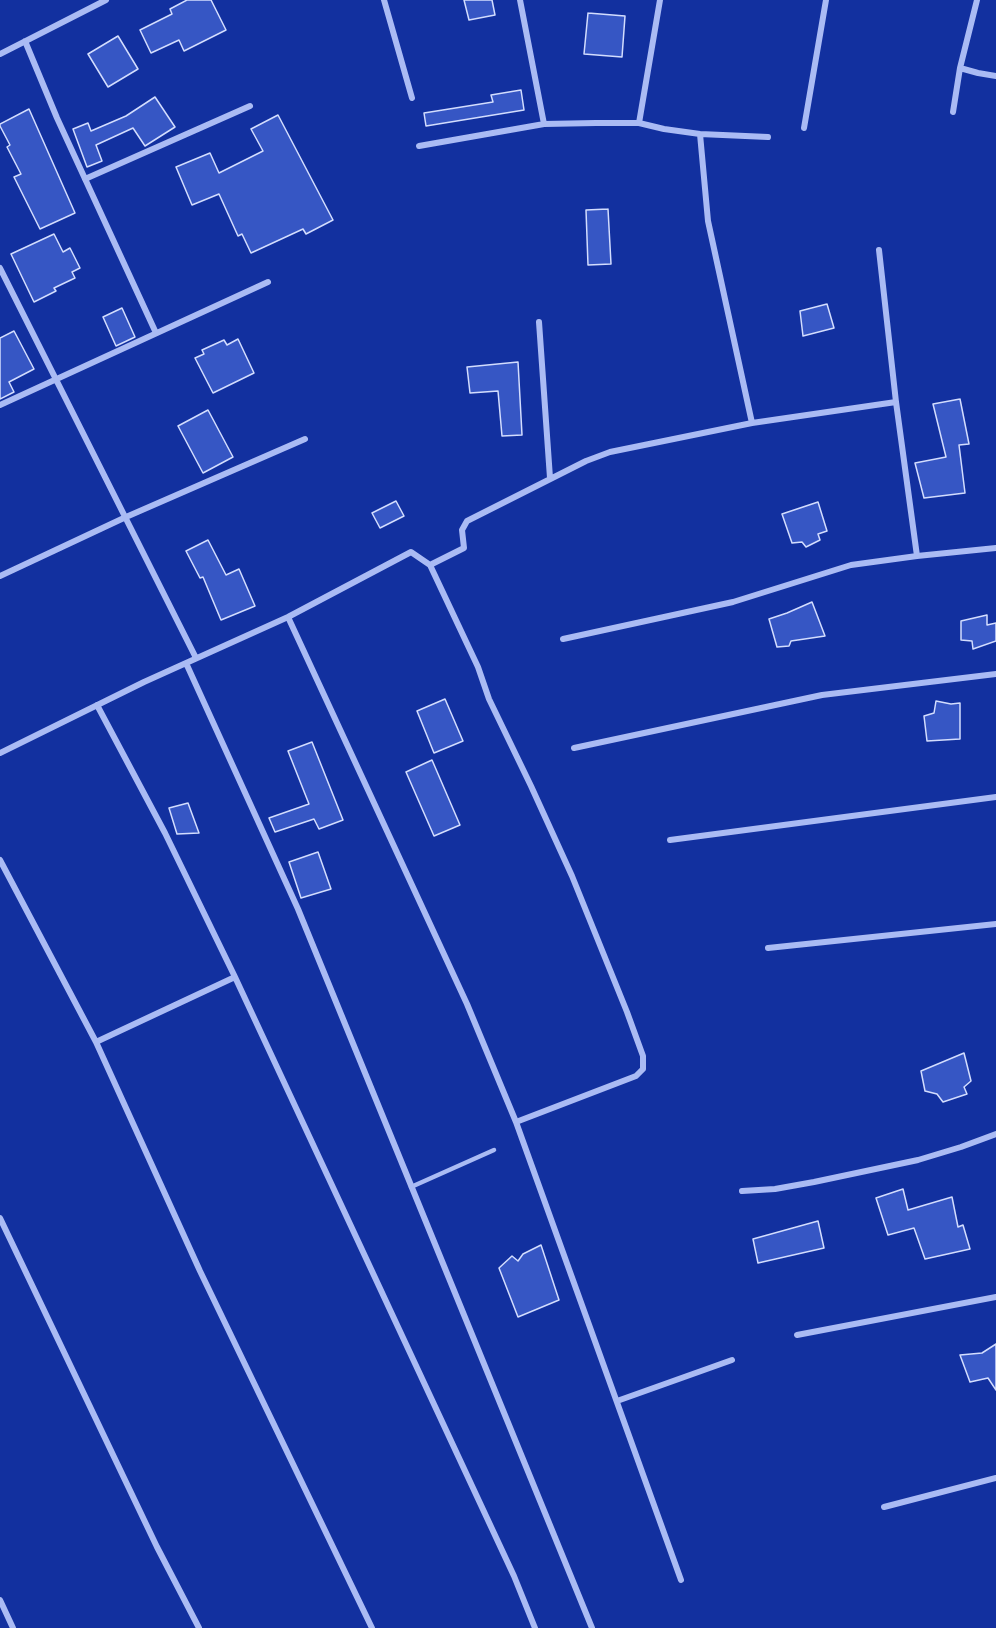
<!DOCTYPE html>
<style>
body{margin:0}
canvas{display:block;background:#12309f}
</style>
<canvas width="996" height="1628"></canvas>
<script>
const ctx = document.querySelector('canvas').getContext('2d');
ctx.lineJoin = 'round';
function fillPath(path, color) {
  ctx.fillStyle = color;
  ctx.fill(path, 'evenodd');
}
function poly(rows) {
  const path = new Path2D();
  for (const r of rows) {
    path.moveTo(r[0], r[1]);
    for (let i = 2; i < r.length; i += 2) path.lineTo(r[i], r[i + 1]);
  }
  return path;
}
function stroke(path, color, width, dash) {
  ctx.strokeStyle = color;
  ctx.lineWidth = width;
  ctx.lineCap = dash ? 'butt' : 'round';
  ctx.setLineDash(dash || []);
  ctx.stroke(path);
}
const building = poly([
 [187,0,211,0,226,30,184,51,179,40,151,53,140,30,172,14,170,9,187,0],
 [464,0,492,0,495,15,469,20,464,0],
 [588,13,625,16,622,57,584,54,588,13],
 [118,36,138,69,108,87,88,54,118,36],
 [521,90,524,110,426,126,424,113,493,102,491,95,521,90],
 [155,97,175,127,145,146,133,128,96,145,102,161,87,167,73,129,88,123,91,131,126,116,155,97],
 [29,109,75,213,40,229,14,177,21,174,7,147,10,145,0,126,0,124,29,109],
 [278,115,333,220,306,234,303,229,251,253,242,234,238,236,219,194,192,205,176,167,210,153,219,173,263,151,251,129,278,115],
 [608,209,611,264,588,265,586,210,608,209],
 [54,234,63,252,70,248,80,268,72,272,75,278,54,288,56,291,34,302,11,254,54,234],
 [827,304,834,328,803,336,800,311,827,304],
 [122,308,135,337,116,346,103,317,122,308],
 [14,331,34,369,9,382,14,392,0,399,0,338,14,331],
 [238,339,254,373,213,393,195,358,204,354,202,350,224,340,227,345,238,339],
 [518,362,522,435,502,436,498,391,470,393,467,367,518,362],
 [960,399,969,444,959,445,965,493,924,498,915,463,946,457,933,404,960,399],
 [208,410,233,457,203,473,178,426,208,410],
 [396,501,404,516,380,528,372,513,396,501],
 [818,502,827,531,818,534,820,540,806,547,802,542,792,543,782,514,818,502],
 [208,540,226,575,239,569,255,606,221,620,203,577,200,578,186,551,208,540],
 [812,602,825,636,791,641,789,646,777,647,769,619,787,613,812,602],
 [987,615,987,625,996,623,996,641,973,649,972,641,961,640,961,621,987,615],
 [445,699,463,741,434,753,417,711,445,699],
 [936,701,951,704,960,703,960,739,927,741,924,716,934,713,936,701],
 [312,742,343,820,319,829,314,819,275,832,269,818,309,804,288,751,312,742],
 [432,760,460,825,434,836,406,772,432,760],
 [188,803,199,833,177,834,169,808,188,803],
 [318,852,331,889,301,898,289,862,318,852],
 [964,1053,971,1081,964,1087,967,1094,943,1102,937,1094,925,1091,921,1071,964,1053],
 [903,1189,908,1210,952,1197,958,1227,963,1225,970,1249,925,1259,914,1228,888,1235,876,1198,903,1189],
 [818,1221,824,1248,758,1263,753,1239,818,1221],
 [541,1245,559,1300,518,1317,499,1268,512,1256,518,1261,523,1254,541,1245],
 [996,1344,996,1390,988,1378,970,1382,960,1355,982,1353,996,1344]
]);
fillPath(building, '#3656c4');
stroke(building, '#d3ddfe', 1.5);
stroke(poly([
 [411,1187,494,1150]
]), '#aabbf4', 4.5);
stroke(poly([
 [384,0,412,98],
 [520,0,544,124],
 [25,41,57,118,156,333],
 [0,54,106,0],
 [960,68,978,73,996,76],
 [953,112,960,68,977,0],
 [639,123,660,0],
 [804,128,826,0],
 [700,134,708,221,752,423],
 [419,146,544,124,596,123,639,123,664,129,700,134,768,137],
 [85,179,250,106],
 [879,250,896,402,917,556],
 [0,268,196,658],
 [539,322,550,478],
 [0,405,268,282],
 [430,565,464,548,462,530,467,521,586,461,610,452,752,423,896,402],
 [0,576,126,517,305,439],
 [288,617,467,1004,516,1122,681,1580],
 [563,639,733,602,851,565,917,556,996,548],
 [186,663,298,909,592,1628],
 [97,705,165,833,235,977,514,1576,535,1628],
 [574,748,822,695,996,674],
 [0,753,144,682,288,617,411,552,430,565,478,667,489,699,531,786,572,876,627,1012,643,1056,643,1069,636,1076,516,1122],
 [670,840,996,797],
 [0,860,96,1042,200,1271,372,1628],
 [768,948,996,924],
 [96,1042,235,977],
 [742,1191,775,1189,814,1182,918,1160,961,1147,996,1134],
 [0,1218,157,1547,199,1628],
 [797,1335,996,1297],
 [617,1401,732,1360],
 [884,1507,996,1478],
 [0,1600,13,1628]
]), '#aabbf4', 6);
</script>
